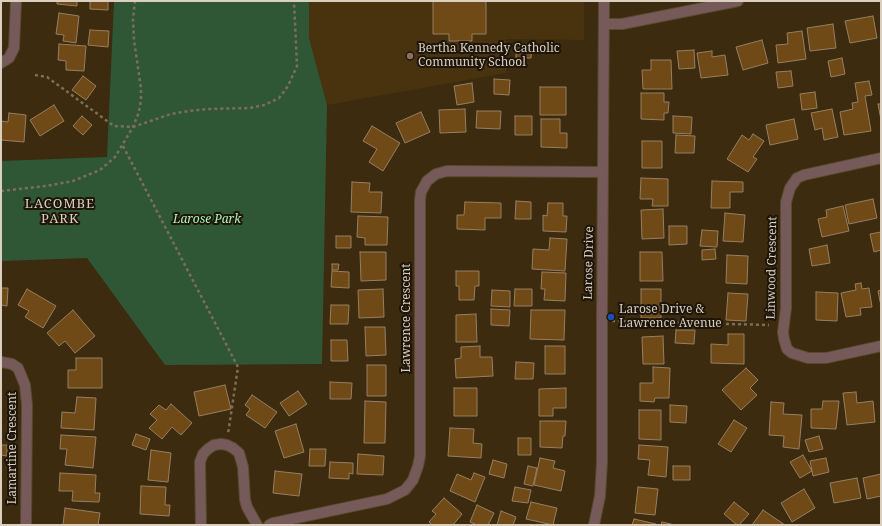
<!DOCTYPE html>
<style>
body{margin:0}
#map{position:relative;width:882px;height:526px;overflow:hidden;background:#3c2b0e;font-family:"Noto Serif",serif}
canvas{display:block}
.frame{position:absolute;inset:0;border:2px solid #dbd0c0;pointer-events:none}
</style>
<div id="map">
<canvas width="882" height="526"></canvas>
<div class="frame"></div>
</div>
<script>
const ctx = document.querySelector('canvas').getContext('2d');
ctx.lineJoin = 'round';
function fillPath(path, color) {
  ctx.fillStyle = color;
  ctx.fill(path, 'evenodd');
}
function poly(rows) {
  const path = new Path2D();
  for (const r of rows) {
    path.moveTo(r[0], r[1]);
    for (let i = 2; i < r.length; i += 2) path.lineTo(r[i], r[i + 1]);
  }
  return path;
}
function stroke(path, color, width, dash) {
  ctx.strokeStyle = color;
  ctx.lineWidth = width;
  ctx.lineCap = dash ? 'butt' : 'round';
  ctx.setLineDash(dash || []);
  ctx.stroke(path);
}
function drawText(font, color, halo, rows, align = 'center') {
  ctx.font = font + ' "Noto Serif",serif';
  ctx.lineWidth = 4;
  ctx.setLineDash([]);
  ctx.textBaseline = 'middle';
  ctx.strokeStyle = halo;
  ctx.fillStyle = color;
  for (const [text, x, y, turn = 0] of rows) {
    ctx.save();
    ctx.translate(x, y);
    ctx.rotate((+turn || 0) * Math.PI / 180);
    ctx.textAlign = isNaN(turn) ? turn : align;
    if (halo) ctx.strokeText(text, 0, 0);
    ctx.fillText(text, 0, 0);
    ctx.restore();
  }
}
fillPath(poly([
 [309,1,584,1,584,40,506,39,506,73,327,105,309,38]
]), '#48330e');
fillPath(poly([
 [114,1,309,1,309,38,327,105,322,364,165,365,87,258,1,261,1,161,107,157]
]), '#2f5736');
const building = poly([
 [57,1,77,1,77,6,57,4,57,1],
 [90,1,108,1,108,10,90,9,90,1],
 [433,1,486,1,486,34,472,34,472,41,449,41,449,34,433,34,433,1],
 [59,13,79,16,76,43,63,41,64,35,56,34,59,13],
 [873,16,877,38,850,43,845,21,873,16],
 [833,24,836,48,810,51,807,28,833,24],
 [90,30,109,31,108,47,88,45,90,30],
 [802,31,806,59,778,63,776,45,788,44,787,33,802,31],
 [762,40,768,63,743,70,736,47,762,40],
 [516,43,532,44,531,58,516,58,516,43],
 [59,44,86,46,84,71,66,70,66,61,58,60,59,44],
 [694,50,695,68,679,69,677,51,694,50],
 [712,51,712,57,725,55,728,75,701,78,697,53,712,51],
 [842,58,845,74,831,77,828,61,842,58],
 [651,60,671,60,672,89,643,89,642,70,651,70,651,60],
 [791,71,793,86,778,88,776,72,791,71],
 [83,76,96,86,86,100,72,90,83,76],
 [494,79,510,80,509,95,494,94,494,79],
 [869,81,872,95,865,96,871,131,844,135,840,112,853,109,852,103,858,102,855,83,869,81],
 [472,83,474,102,457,105,454,86,472,83],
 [540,87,566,87,566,115,540,115,540,87],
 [815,92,817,108,802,110,800,94,815,92],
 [641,93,664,93,664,102,669,102,668,113,664,113,664,120,641,119,641,93],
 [878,104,881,104,881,120,878,104],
 [54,105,64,121,40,136,30,120,54,105],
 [465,109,466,132,440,133,439,110,465,109],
 [832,109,838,137,824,140,822,128,815,130,811,113,832,109],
 [477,111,501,111,500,129,476,128,477,111],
 [421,112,430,132,405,143,396,123,421,112],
 [9,113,26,115,24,142,1,140,1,121,8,122,9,113],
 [82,116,92,125,83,135,73,126,82,116],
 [515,116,532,116,532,135,515,135,515,116],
 [673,116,692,117,691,134,673,133,673,116],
 [541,119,560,119,560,133,567,133,567,148,541,147,541,119],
 [794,119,798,139,770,145,766,125,794,119],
 [372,126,400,143,383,171,369,162,377,149,363,141,372,126],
 [753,134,764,141,753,157,757,159,748,172,727,159,742,135,749,140,753,134],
 [676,135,695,136,694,153,675,153,676,135],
 [642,141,662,141,662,168,642,168,642,141],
 [641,178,668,179,668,206,652,206,653,199,640,199,641,178],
 [712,181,743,182,743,192,730,192,730,208,711,208,712,181],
 [352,182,370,183,369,192,382,192,381,213,351,212,352,182],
 [873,199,877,218,849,224,845,205,873,199],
 [516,201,531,202,531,219,515,219,516,201],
 [465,202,501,203,501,218,485,218,485,230,457,229,457,215,464,215,465,202],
 [548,203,563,203,563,216,567,216,566,232,543,231,543,215,547,216,548,203],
 [843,206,849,231,822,237,818,219,827,217,826,210,843,206],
 [663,209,664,238,642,239,641,210,663,209],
 [725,213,745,215,743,242,723,241,725,213],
 [358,216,388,217,387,245,365,245,365,238,357,237,358,216],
 [669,226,687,226,687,244,669,245,669,226],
 [702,230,718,231,717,247,700,246,702,230],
 [881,232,881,250,874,252,870,234,881,232],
 [336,236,351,236,351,248,336,248,336,236],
 [550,238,567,239,565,271,532,269,533,249,549,250,550,238],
 [827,245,830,263,812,266,809,249,827,245],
 [715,249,716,259,702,260,702,250,715,249],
 [360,252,386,252,386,280,361,281,360,252],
 [640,252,662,252,663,281,640,281,640,252],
 [727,255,748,256,747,284,726,283,727,255],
 [332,264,339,264,338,270,332,270,332,264],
 [332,271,349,272,349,288,331,287,332,271],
 [456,271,479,271,479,286,475,286,474,300,459,300,459,286,456,286,456,271],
 [542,272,566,273,565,301,544,300,545,289,541,289,542,272],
 [861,283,862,289,869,288,872,307,860,308,861,315,846,317,841,293,856,290,855,284,861,283],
 [1,288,8,288,7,306,1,305,1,288],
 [27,289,56,306,43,328,25,317,29,311,18,305,27,289],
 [383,289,384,317,359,318,358,290,383,289],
 [515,289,532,289,532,306,514,306,515,289],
 [641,289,661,289,661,318,641,318,641,289],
 [492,290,510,291,510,307,491,306,492,290],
 [881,290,881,306,878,291,881,290],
 [816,292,838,293,837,321,816,320,816,292],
 [728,293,748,294,746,321,726,320,728,293],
 [331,305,349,305,348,324,330,324,331,305],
 [491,309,510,310,509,326,491,325,491,309],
 [73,310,95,336,75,353,65,341,59,346,47,333,73,310],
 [531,310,565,310,564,340,530,339,531,310],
 [476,314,477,342,456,342,456,315,476,314],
 [365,327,385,327,386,355,366,356,365,327],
 [676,330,695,330,694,344,675,343,676,330],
 [728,334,744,334,744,364,711,363,711,344,728,345,728,334],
 [663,336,664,364,643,364,642,337,663,336],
 [331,340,347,340,348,361,331,361,331,340],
 [480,346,480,357,492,357,493,376,456,378,455,359,461,358,461,347,480,346],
 [545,346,565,346,565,374,545,374,545,346],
 [76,358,102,358,102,388,68,388,68,370,76,370,76,358],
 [516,362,534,363,533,379,515,379,516,362],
 [367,365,386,365,386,396,367,396,367,365],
 [653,367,670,368,669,398,655,398,654,402,640,401,640,383,653,383,653,367],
 [746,368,758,380,750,388,757,395,741,410,722,390,746,368],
 [330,382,352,383,351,399,330,399,330,382],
 [225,385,231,409,199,416,194,392,225,385],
 [454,388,477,388,477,416,454,416,454,388],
 [566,388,566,408,553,408,553,416,539,416,539,389,566,388],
 [298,391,307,404,289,416,280,403,298,391],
 [856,392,857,403,873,401,875,422,847,425,843,393,856,392],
 [252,395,277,412,265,428,246,415,250,409,245,405,252,395],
 [77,397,96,398,94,430,61,428,62,412,75,413,77,397],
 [365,401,386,402,385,443,364,443,365,401],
 [823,401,839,401,836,429,811,428,811,409,822,409,823,401],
 [771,402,784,403,783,414,802,415,799,449,783,447,784,436,769,435,771,402],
 [171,404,192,423,181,435,172,427,162,439,149,428,157,420,150,414,159,405,166,410,171,404],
 [670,405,687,406,686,423,670,422,670,405],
 [639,410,661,410,661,440,639,439,639,410],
 [734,420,747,428,731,452,718,444,734,420],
 [540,421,566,421,565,436,563,436,562,448,540,447,540,421],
 [296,424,304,452,284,458,275,431,296,424],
 [450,428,474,429,473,443,482,444,481,458,448,456,450,428],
 [136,434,150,439,146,450,132,445,136,434],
 [61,435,96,437,93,468,65,465,67,449,60,449,61,435],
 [819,436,823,449,809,452,805,440,819,436],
 [518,438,531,438,531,455,518,455,518,438],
 [1,445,7,445,7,456,1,455,1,445],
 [639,445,668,447,666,477,648,475,650,460,638,459,639,445],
 [310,449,326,449,325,466,309,466,310,449],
 [151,450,171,453,168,482,148,480,151,450],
 [358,454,384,456,383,475,357,474,358,454],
 [803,455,812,471,800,478,790,462,803,455],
 [540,458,555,461,553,468,565,471,561,491,534,485,540,458],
 [826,458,829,472,813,476,810,461,826,458],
 [493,460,507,464,504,478,489,474,493,460],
 [330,462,353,463,353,474,349,473,349,479,329,478,330,462],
 [528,466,537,468,533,486,524,484,528,466],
 [673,466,690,466,690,480,673,480,673,466],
 [275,471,302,474,299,496,273,493,275,471],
 [60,473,96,475,95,493,100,493,99,502,72,501,73,491,59,491,60,473],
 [474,473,485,477,475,502,450,491,457,474,471,480,474,473],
 [881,474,881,496,867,499,863,478,881,474],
 [857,478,861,498,834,503,830,483,857,478],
 [141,486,166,487,165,505,170,505,169,516,140,514,141,486],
 [515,487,531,490,528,503,512,501,515,487],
 [638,487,658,489,655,515,635,513,638,487],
 [804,489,815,508,792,522,781,503,804,489],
 [444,498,462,514,453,525,432,525,429,522,436,514,432,511,444,498],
 [531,502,557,508,553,525,526,519,531,502],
 [734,502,749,514,739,525,737,525,724,514,734,502],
 [477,505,494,513,488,525,477,525,470,522,477,505],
 [65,508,100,513,98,525,63,525,65,508],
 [763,510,785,525,752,525,763,510],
 [501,511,516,517,513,525,497,525,501,511],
 [634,519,656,524,656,525,632,525,634,519],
 [662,522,675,525,661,525,662,522]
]);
fillPath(building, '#6f4a16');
stroke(building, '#977f63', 1);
const minor = poly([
 [1,63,9,58,14,48,16,1],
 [881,158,804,175,797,178,790,188,786,202,786,308,783,332,784,339,787,349,792,353,808,358,826,358,881,346],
 [1,362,12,364,18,368,25,385,27,405,26,525],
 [201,525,200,462,203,454,208,449,214,445,221,444,227,445,233,448,239,453,243,467,245,500,247,507,257,525],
 [269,525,273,523,387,499,405,490,413,480,418,466,420,456,420,200,421,192,427,181,436,174,447,171,603,172]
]);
const tertiary = poly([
 [604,24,622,24,738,1],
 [594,525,600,496,602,462,602,321,604,1]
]);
stroke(minor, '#59492e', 12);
stroke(tertiary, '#59492e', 12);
stroke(poly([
 [35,75,47,77,114,126,133,127,171,114,189,111,207,109,250,108,264,105,279,98,288,86,297,66,294,1],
 [123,146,238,367,228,434],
 [1,191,46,186,73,181,100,170,115,157,133,127,139,112,141,100,141,88,134,40,133,19,135,1],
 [612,321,769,325]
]), '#7d6f57', 2.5, [3, 3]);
stroke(minor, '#765a59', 10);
stroke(tertiary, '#765a59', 10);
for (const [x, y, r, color] of [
 [410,56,4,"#8d6e63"],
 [611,317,4,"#1a4fb4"]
]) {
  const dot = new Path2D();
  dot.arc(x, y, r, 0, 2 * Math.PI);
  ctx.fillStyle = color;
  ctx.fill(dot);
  stroke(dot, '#1d1509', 1.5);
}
drawText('12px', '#dbd0c0', '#1d1509', [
 ["Bertha Kennedy Catholic",418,49],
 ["Community School",418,63],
 ["Larose Drive &",619,310],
 ["Lawrence Avenue",619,324]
], 'left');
drawText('italic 12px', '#adf6b7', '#1d1509', [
 ["Larose Park",207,220]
]);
drawText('12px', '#dbd0c0', '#1d1509', [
 ["Larose Drive",589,263,-89],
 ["Linwood Crescent",772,268,-89],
 ["Lawrence Crescent",407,318,-90],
 ["Lamartine Crescent",13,448,-90]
]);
ctx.letterSpacing = '1px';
drawText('13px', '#dbd0c0', '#1d1509', [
 ["LACOMBE",60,204],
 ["PARK",60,219]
]);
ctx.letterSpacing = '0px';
</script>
